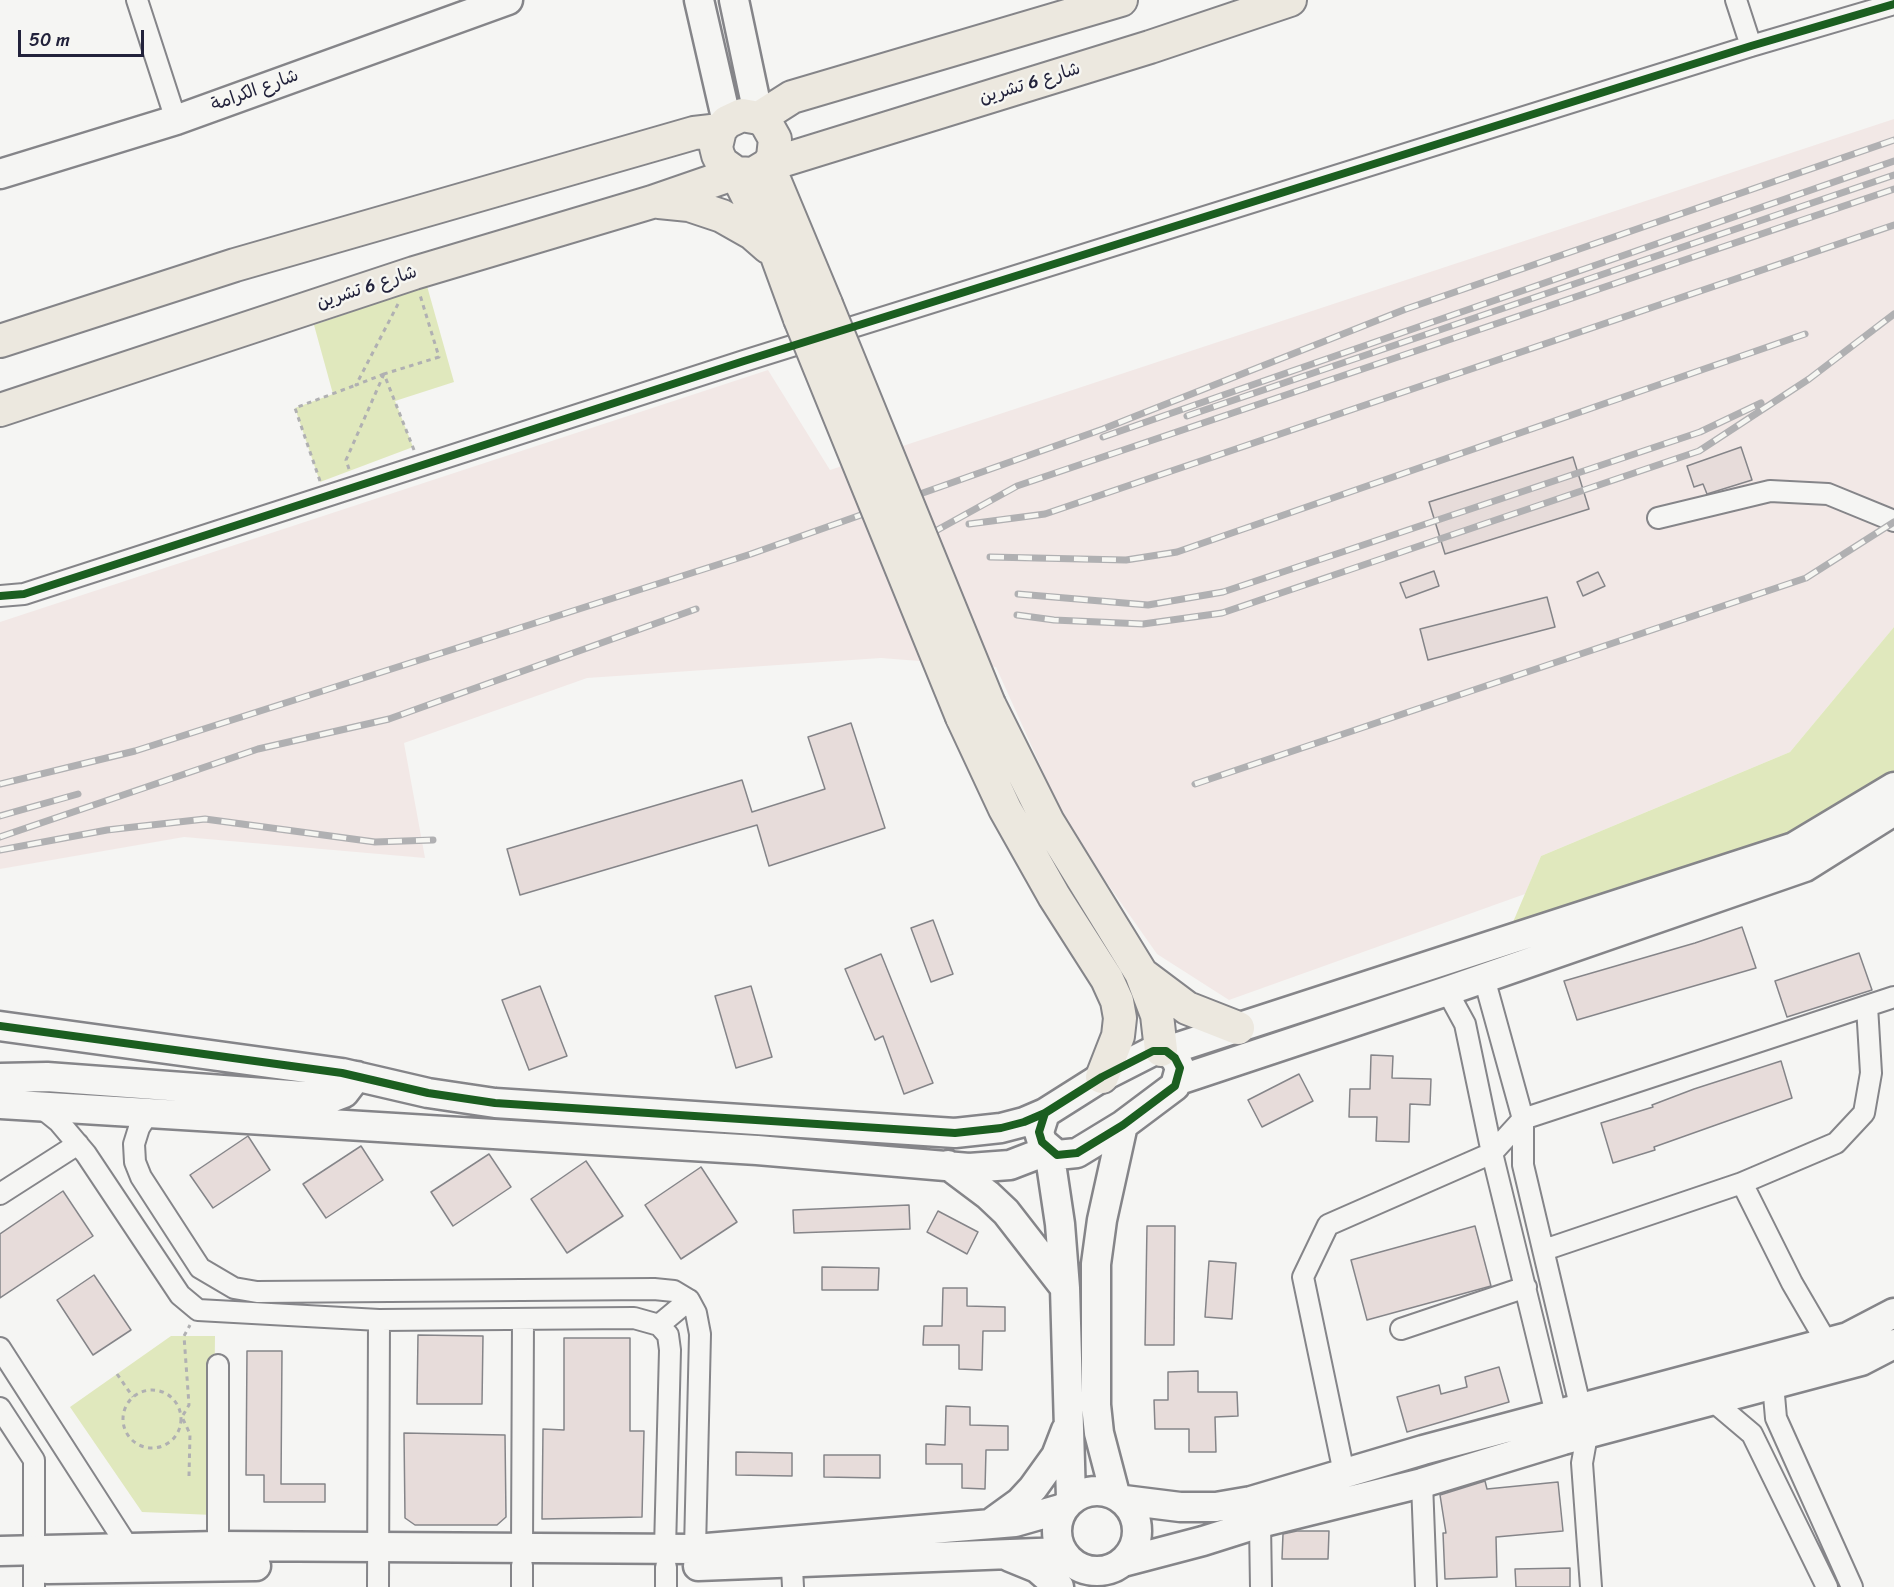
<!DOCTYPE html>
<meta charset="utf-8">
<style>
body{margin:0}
#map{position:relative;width:1894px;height:1587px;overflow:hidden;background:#f5f5f3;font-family:Sriracha,sans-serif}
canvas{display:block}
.scale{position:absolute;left:18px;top:30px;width:126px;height:27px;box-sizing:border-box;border:3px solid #22223b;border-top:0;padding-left:8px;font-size:18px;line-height:21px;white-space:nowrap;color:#22223b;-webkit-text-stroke:4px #f6f6f2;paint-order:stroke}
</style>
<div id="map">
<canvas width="1894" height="1587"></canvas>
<div class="scale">50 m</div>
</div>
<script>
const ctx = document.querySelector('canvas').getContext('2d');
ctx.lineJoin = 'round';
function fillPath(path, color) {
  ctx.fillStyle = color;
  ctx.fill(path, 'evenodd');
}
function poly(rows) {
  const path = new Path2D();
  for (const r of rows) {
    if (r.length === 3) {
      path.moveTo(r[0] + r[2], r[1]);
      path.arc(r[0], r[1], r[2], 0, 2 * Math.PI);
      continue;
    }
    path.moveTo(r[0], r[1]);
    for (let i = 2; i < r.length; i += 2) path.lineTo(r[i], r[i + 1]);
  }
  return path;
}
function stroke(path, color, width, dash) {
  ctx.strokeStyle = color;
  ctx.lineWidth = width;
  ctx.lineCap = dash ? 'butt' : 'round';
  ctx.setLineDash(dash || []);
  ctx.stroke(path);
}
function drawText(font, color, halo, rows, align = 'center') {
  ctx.font = font + ' Sriracha,"Playpen Sans Arabic",sans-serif';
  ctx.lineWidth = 5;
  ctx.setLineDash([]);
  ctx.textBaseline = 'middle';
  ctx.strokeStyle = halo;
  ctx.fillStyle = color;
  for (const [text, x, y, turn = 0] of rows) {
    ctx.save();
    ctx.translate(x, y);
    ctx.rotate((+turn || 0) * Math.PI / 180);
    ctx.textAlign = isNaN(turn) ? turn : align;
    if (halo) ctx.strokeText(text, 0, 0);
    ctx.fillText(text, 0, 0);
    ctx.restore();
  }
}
fillPath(poly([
 [1894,119,1894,627,1790,752,1541,856,1525,894,1229,1000,1157,954,1069,829,996,667,881,658,587,678,404,743,425,858,184,837,0,869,0,622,768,370,830,470]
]), '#f2e8e6');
fillPath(poly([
 [427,286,454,382,395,401,413,447,320,482,295,408,333,394,314,325],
 [1894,627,1894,787,1794,847,1505,941,1541,856,1790,752],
 [171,1336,215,1336,213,1515,142,1512,70,1407]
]), '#e0e8bd');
const building = poly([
 [1741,447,1752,480,1707,494,1703,484,1694,487,1687,466,1741,447],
 [1573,457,1589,509,1445,554,1429,502,1573,457],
 [1434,571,1439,586,1406,598,1400,583,1434,571],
 [1598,572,1605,586,1583,596,1577,582,1598,572],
 [1547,597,1555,627,1428,660,1420,629,1547,597],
 [851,723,885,828,769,866,757,825,520,895,507,849,742,780,752,812,825,789,808,737,851,723],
 [933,920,953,974,931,982,911,928,933,920],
 [1742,927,1756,968,1577,1020,1564,981,1695,943,1742,927],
 [1859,953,1872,990,1787,1017,1775,981,1859,953],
 [881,954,933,1083,904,1094,883,1036,875,1040,845,969,881,954],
 [540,986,567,1056,529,1070,502,1000,540,986],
 [751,986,772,1057,736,1068,715,996,751,986],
 [1371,1055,1393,1056,1392,1078,1431,1079,1430,1105,1410,1104,1409,1142,1376,1141,1377,1117,1349,1117,1350,1089,1370,1089,1371,1055],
 [1781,1061,1792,1098,1654,1147,1655,1150,1613,1163,1601,1123,1653,1107,1652,1105,1694,1089,1781,1061],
 [1299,1074,1313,1101,1262,1127,1248,1100,1299,1074],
 [248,1136,270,1170,213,1208,190,1175,248,1136],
 [361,1146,383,1180,326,1218,303,1184,361,1146],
 [489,1154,511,1187,453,1226,431,1192,489,1154],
 [586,1161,623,1216,567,1253,531,1199,586,1161],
 [701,1167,737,1222,681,1259,645,1205,701,1167],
 [63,1191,93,1236,0,1298,0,1234,63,1191],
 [909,1205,910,1229,794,1233,793,1210,909,1205],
 [938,1211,978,1232,967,1254,927,1232,938,1211],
 [1147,1226,1175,1226,1174,1345,1145,1345,1147,1226],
 [1475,1226,1491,1286,1367,1320,1351,1260,1475,1226],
 [1209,1261,1236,1263,1232,1319,1205,1317,1209,1261],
 [822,1267,879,1268,878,1290,822,1290,822,1267],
 [94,1275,131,1330,93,1355,57,1300,94,1275],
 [943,1288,967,1288,967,1306,1005,1307,1005,1331,983,1331,982,1370,959,1369,959,1345,923,1345,924,1326,942,1326,943,1288],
 [418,1335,483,1336,482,1404,417,1404,418,1335],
 [564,1338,630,1338,630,1431,644,1431,642,1517,542,1519,543,1429,564,1430,564,1338],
 [247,1351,282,1351,281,1484,325,1484,325,1502,264,1502,264,1475,246,1475,247,1351],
 [1499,1367,1509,1402,1407,1432,1397,1397,1439,1385,1441,1394,1467,1387,1465,1377,1499,1367],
 [1198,1371,1198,1392,1237,1392,1238,1416,1215,1417,1216,1452,1189,1452,1189,1429,1155,1429,1154,1400,1168,1400,1168,1372,1198,1371],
 [946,1406,970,1407,970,1425,1008,1426,1008,1450,986,1450,985,1489,962,1488,962,1464,926,1464,926,1444,945,1445,946,1406],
 [404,1433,505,1435,506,1517,497,1525,415,1525,405,1518,404,1433],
 [736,1452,792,1453,792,1476,736,1475,736,1452],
 [824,1455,880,1455,880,1478,824,1477,824,1455],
 [1485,1481,1487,1489,1558,1482,1563,1531,1496,1537,1497,1577,1445,1579,1443,1533,1446,1533,1440,1495,1485,1481],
 [1297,1531,1329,1531,1328,1559,1282,1559,1283,1534,1297,1531],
 [1570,1568,1570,1587,1516,1587,1515,1569,1570,1568]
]);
fillPath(building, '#e7dcda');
stroke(building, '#858589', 1.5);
const street = poly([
 [137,0,176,120],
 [1736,0,1751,46],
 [1658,518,1770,491,1828,494,1894,521],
 [0,596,24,594,744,361,1751,46,1894,4],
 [1484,978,1523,1119,1523,1165,1587,1435,1582,1463,1591,1587],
 [1447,991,1465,1024,1492,1153,1559,1426],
 [39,1106,59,1122,86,1154,180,1295,198,1310,379,1320,634,1318,659,1325,668,1335,670,1350,665,1549],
 [149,1112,139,1128,134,1144,135,1162,141,1177,200,1268,234,1288,257,1292,654,1289,674,1291,689,1300,696,1313,700,1334,695,1549],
 [1742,1183,1792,1283,1827,1343],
 [0,1194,78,1144],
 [1544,1250,1742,1183,1836,1143,1864,1113,1871,1073,1867,1006],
 [659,1325,689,1300],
 [1401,1329,1526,1287],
 [0,1348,128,1547],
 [1773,1384,1776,1418,1852,1587],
 [1713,1401,1752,1434,1827,1587],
 [0,1408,34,1460,34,1587],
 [1344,1473,1303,1277,1328,1225,1492,1153,1523,1119,1894,997],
 [1422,1483,1426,1587],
 [1260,1523,1261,1587],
 [218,1546,218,1365],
 [522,1549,523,1319],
 [791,1550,793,1587],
 [522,1565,522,1587],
 [378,1587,379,1320],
 [666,1587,666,1567]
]);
const secondary = poly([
 [699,0,727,122],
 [734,0,759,118],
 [0,174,176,120,508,0],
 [0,1026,342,1073,428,1093,495,1103,955,1133,1001,1128,1024,1122,1045,1113,1102,1077,1153,1051,1166,1051,1175,1058,1180,1068,1175,1086,1123,1125,1077,1153,1057,1155,1042,1142,1039,1132,1045,1113],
 [1166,1051,1794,847,1894,787],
 [0,1078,47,1077,331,1098,344,1093,357,1076],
 [1179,1080,1447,991,1805,867,1894,811],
 [0,1104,757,1150,969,1168,1010,1165,1049,1150,1060,1224,1065,1288,1071,1499],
 [948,1165,988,1195,1006,1212,1065,1288],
 [1097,1531,40],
 [1115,1494,1099,1433,1096,1405,1096,1264,1102,1220,1123,1125],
 [1124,1500,1180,1507,1216,1507,1251,1501,1423,1450,1848,1337,1894,1313],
 [991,1523,1020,1502,1033,1488,1056,1456,1066,1430],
 [0,1551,218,1546,695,1549,1015,1522,1064,1508],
 [1010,1557,1037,1568,1059,1587],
 [1123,1562,1203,1541,1260,1523,1422,1483,1563,1440,1861,1361,1894,1344],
 [698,1566,1063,1552],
 [47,1569,256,1566]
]);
const primary = poly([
 [759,118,792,97,1121,0],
 [659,202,689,205,722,216,752,233,768,247],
 [826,304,768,165,1150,47,1290,0],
 [0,341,235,265,694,133,720,130],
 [0,410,414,273,652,202,736,173,753,174,768,165,773,157,775,139,766,123,759,118,742,115,727,122,720,130,716,147,718,155,722,163,736,173,777,256,800,319],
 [989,704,1048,822,1141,973,1157,1015,1161,1050],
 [962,717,1005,809,1054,896,1107,979,1117,1001,1120,1018,1118,1036,1102,1077],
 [1143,975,1187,1008,1238,1028]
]);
stroke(street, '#858589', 24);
stroke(secondary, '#858589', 33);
stroke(primary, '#858589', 36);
stroke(poly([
 [384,374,356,385,398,304],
 [414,450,384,374,439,357,420,295],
 [349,469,346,460,384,374],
 [320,481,295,408,356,385],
 [117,1374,133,1397],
 [152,1419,29],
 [189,1476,190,1434,182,1417,189,1405,184,1336,190,1325]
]), '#b0b0b2', 3, [4.5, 4.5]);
stroke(street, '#f5f5f3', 20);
stroke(secondary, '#f5f5f3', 28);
stroke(primary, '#ece8df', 32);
const rail = poly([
 [1187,416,1894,175],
 [1103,437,1894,161],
 [969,524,1045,514,1894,225],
 [930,534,1017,486,1894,189],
 [990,557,1126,560,1177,552,1805,334],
 [1018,594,1148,605,1223,592,1700,432,1761,403],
 [1017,615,1054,620,1143,624,1222,613,1699,451,1809,379,1894,314],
 [0,784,135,751,751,554,1103,429,1406,309,1894,140],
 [1195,784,1806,578,1894,522],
 [0,816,78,794],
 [0,837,258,749,389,719,696,609],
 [0,850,107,830,205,819,375,842,433,840]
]);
stroke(rail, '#b0b0b2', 7);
stroke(rail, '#f6f6f2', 4.5, [14]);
const primaryBridge = poly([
 [826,304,989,704],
 [800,319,962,717]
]);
stroke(primaryBridge, '#858589', 36, []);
stroke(primaryBridge, '#ece8df', 32);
stroke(poly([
 [0,596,24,594,744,361,1751,46,1894,4],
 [0,1026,342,1073,428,1093,495,1103,955,1133,1001,1128,1024,1122,1045,1113,1102,1077,1153,1051,1166,1051,1175,1058,1180,1068,1175,1086,1123,1125,1077,1153,1057,1155,1042,1142,1039,1132,1045,1113]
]), '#1b5e20', 8);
drawText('18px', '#22223b', '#f6f6f2', [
 ["شارع 6 تشرين",1030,84,-17],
 ["شارع الكرامة",255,91,-20],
 ["شارع 6 تشرين",367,288,-18]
]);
</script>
